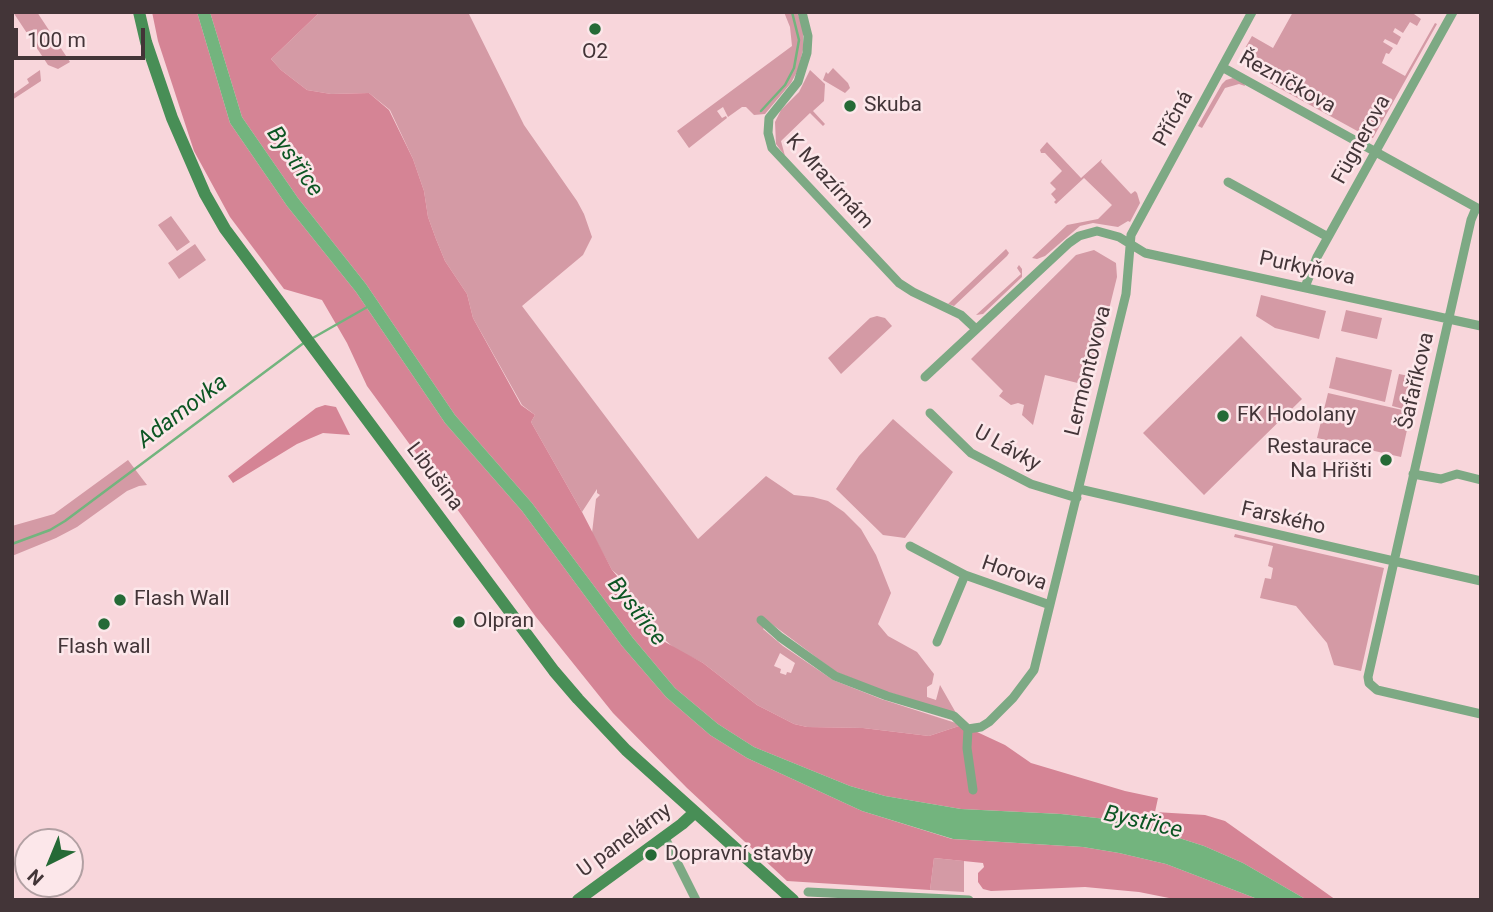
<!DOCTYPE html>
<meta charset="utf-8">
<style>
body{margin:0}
#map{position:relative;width:1493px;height:912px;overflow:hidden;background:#f8d6db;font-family:Roboto,sans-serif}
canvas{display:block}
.frame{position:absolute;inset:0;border:14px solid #433538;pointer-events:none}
.north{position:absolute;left:14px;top:828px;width:70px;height:70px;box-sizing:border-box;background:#fce7ea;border:2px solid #b2a0a3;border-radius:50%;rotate:223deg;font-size:19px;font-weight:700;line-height:28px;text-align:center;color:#433538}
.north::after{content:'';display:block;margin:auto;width:24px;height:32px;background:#256a36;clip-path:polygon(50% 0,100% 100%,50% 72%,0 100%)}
.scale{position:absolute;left:14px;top:28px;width:131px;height:32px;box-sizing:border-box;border:4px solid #433538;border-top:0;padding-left:9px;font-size:21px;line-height:24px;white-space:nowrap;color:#433538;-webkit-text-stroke:5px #fce7ea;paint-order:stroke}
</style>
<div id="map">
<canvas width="1493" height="912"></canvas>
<div class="frame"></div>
<div class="north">N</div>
<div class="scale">100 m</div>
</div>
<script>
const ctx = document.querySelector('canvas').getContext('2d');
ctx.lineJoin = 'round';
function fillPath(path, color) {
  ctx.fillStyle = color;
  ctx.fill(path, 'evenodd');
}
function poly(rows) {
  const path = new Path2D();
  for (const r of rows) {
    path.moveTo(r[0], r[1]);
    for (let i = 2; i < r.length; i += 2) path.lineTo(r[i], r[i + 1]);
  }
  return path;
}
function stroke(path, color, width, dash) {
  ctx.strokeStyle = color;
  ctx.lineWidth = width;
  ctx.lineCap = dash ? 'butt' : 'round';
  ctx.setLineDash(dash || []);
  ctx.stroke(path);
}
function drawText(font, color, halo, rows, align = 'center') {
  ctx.font = font + ' Roboto,sans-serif';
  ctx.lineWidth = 5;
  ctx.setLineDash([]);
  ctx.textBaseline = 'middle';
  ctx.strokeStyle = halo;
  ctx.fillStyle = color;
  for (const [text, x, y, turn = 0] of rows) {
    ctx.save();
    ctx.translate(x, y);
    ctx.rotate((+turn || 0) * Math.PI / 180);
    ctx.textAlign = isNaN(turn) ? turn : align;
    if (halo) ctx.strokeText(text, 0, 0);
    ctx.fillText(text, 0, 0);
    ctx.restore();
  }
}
fillPath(poly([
 [13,12,37,12,70,62,58,69,48,65],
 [320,12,468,12,524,125,577,201,584,214,592,237,583,255,522,306,698,539,766,476,794,495,813,497,828,501,844,512,861,529,876,555,891,593,878,624,888,636,917,652,934,674,932,684,927,687,927,697,936,700,940,685,956,713,884,691,836,672,769,622,763,629,783,646,833,680,881,699,962,725,929,736,863,728,807,727,794,724,757,705,703,663,675,649,652,628,618,575,612,570,592,533,596,499,600,495,597,493,597,489,582,512,531,422,535,415,522,405,473,318,467,294,445,261,436,239,428,217,424,191,413,159,390,110,369,93,331,94,307,90,281,70,271,59],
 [780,653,795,663,791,673,787,672,786,675,780,673,781,669,774,666],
 [784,12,797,12,803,28,803,50,798,70,791,83,765,114,754,115,746,107,742,107,728,117,723,107,717,111,722,118,726,116,727,118,689,148,677,131,792,46,790,27],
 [1293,12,1414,14,1421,19,1417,26,1410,22,1403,33,1395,28,1393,32,1401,37,1397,45,1385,39,1383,42,1393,48,1389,54,1386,53,1382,63,1405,76,1435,23,1437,24,1373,138,1370,138,1270,83,1268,79,1255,72,1258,58,1244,50,1252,36,1273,48],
 [833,68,848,83,850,88,845,93,823,80,826,72,828,74],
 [40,70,41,81,12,100,12,95,29,83,27,79],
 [810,70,825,84,824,101,813,111,825,124,823,126,810,113,781,141,785,156,776,144,775,122,781,110,799,92],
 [1233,78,1244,83,1245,86,1239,84,1225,88,1202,128,1198,126,1222,84,1226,80],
 [1047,142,1081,178,1102,159,1101,162,1131,194,1135,191,1137,193,1140,203,1130,222,1128,221,1118,227,1093,223,1080,226,1045,256,1037,259,1032,258,1067,225,1098,219,1112,205,1084,178,1056,204,1054,202,1056,200,1051,194,1056,189,1050,183,1062,171,1045,153,1041,153,1040,150],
 [171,216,190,242,177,251,158,225],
 [195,244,206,260,179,279,168,263],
 [1006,249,1009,253,1007,256,954,306,948,304],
 [1094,250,1116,263,1117,277,1090,386,1045,375,1033,425,1022,415,1024,405,1018,403,1011,405,999,396,1003,391,971,359,1076,255],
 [1019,265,1022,269,1022,277,983,314,976,315,1021,274,1017,268],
 [1261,295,1326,311,1319,339,1275,328,1256,316],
 [1346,310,1382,318,1377,339,1341,331],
 [877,316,885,318,892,326,841,374,828,358,870,318],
 [1241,336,1302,399,1204,495,1143,433],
 [1336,357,1392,370,1385,402,1329,388],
 [1399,374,1419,378,1411,411,1392,406],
 [1328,393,1411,412,1401,457,1317,438],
 [893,419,953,472,905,538,883,535,836,489,859,456],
 [128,460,147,485,139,486,127,491,77,527,56,538,12,556,12,526,54,514],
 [1235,534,1384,568,1361,671,1334,665,1327,643,1296,606,1260,598,1265,578,1271,579,1273,568,1268,566,1273,546,1234,537],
 [934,858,964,861,964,892,930,890]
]), '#d49aa5');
fillPath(poly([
 [152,12,197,12,230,123,287,206,356,292,445,423,522,511,622,646,666,697,710,735,747,758,862,811,952,839,1083,847,1119,853,1166,864,1260,900,1179,900,1139,892,1085,887,991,891,983,889,978,882,978,873,984,867,983,863,934,858,930,890,787,881,687,788,613,713,536,617,367,386,347,343,322,300,284,289,230,217,194,151,158,41],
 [210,12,320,12,271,59,281,70,307,90,331,94,369,93,389,110,413,159,424,191,428,217,436,239,445,261,467,294,473,318,521,405,535,415,531,422,582,512,612,570,629,590,646,621,665,642,703,663,757,705,794,724,807,727,863,728,929,736,962,725,1005,745,1031,763,1125,791,1158,798,1155,812,1205,815,1225,821,1336,900,1307,900,1243,863,1204,846,1151,829,1115,820,1061,814,961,809,885,796,850,786,754,747,718,724,675,688,633,638,532,503,455,415,366,284,298,198,242,117],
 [325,405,336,407,350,435,323,433,297,444,233,483,228,476,316,408]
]), '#d58495');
fillPath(poly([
 [197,12,210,12,242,117,298,198,366,284,455,415,532,503,633,638,675,688,718,724,754,747,850,786,885,796,961,809,1061,814,1115,820,1151,829,1204,846,1243,863,1307,900,1260,900,1166,864,1119,853,1083,847,953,839,862,811,747,758,710,735,666,697,622,646,522,511,445,423,356,292,287,206,230,123]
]), '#73b47e');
stroke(poly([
 [761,111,785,85,794,68,799,40,792,12],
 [311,339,369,306],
 [12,544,50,530,65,521,305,342]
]), '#73b47e', 2.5);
stroke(poly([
 [802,12,808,36,807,53,798,82,769,118,768,133,772,148,899,283,913,292,961,315,976,329],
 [1222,67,1479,209],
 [1228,182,1328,237],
 [1476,208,1471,220,1368,677,1369,683,1377,690,1481,714],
 [1305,287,1317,257,1453,12],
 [925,377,1069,243,1079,236,1097,231,1119,237,1145,253,1481,326],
 [930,413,971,453,1031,484,1077,498],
 [1413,474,1441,479,1457,474,1481,480],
 [1079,489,1481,581],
 [910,546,965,575,1050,605],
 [761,620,780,637,835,676,887,696,954,716,968,729],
 [937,642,965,575],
 [968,729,981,727,989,722,1013,698,1034,670,1126,294,1131,235,1252,12],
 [968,729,967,748,973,790],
 [664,836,696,900],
 [808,892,969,900]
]), '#7da984', 9);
stroke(poly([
 [139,12,146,42,172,118,205,194,225,229,554,671,578,699,626,750,793,900],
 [578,900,682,824,694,813]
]), '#488e56', 12);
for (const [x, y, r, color] of [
 [595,29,7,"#256a36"],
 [850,106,7,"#256a36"],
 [1223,416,7,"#256a36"],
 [1386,460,7,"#256a36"],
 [120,600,7,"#256a36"],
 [459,622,7,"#256a36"],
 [104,624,7,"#256a36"],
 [651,855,7,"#256a36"]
]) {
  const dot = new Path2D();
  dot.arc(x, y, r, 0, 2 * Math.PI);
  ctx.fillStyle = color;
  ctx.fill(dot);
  stroke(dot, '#fce7ea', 2.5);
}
drawText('21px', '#433538', '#fce7ea', [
 ["O2",595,53,"center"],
 ["Skuba",864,106],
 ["FK Hodolany",1237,416],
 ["Restaurace",1372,448,"right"],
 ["Na Hřišti",1372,472,"right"],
 ["Flash Wall",134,600],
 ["Olpran",473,622],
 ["Flash wall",104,648,"center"],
 ["Dopravní stavby",665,855]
], 'left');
drawText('21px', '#433538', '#fce7ea', [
 ["Řezníčkova",1287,83,29],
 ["Příčná",1174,119,-61],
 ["Fügnerova",1362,140,-61],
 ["K Mrazírnám",829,182,48],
 ["Purkyňova",1307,269,12],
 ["Lermontovova",1089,371,-76],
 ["Šafaříkova",1417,381,-77],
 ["U Lávky",1007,449,29],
 ["Libušina",434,477,53],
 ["Farského",1283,519,13],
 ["Horova",1014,574,19],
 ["U panelárny",625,841,-36]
]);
drawText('italic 23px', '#0d5624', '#fce7ea', [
 ["Bystřice",294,162,55],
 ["Adamovka",183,412,-37],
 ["Bystřice",636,612,52],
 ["Bystřice",1143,823,13]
]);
</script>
